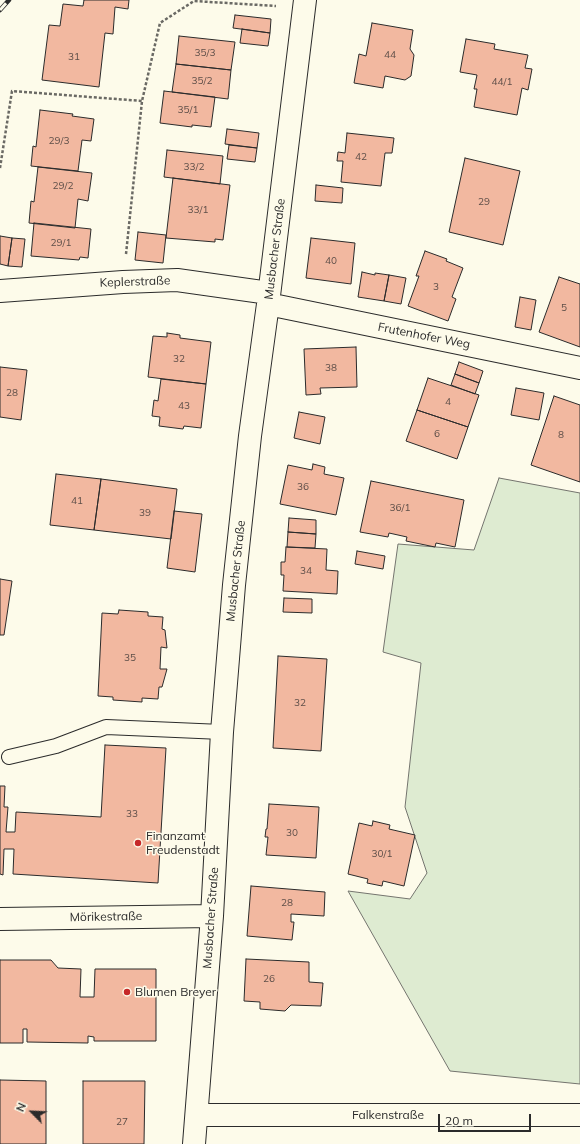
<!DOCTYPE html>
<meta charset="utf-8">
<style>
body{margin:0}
#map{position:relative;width:580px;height:1144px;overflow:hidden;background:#fdfbea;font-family:Mulish,sans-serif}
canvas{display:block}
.north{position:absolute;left:12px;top:1092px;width:40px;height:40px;-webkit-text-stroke:3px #fdfbea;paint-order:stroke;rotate:294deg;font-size:11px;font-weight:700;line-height:16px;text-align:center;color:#2b2b2b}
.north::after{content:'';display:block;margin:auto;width:14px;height:18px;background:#2b2b2b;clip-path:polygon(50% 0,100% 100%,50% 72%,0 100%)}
.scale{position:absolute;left:438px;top:1114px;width:93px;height:18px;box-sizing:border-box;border:2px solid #2b2b2b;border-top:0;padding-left:5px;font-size:12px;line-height:14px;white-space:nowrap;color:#2b2b2b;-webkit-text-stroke:3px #fdfbea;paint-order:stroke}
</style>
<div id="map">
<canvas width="580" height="1144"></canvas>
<div class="north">N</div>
<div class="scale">20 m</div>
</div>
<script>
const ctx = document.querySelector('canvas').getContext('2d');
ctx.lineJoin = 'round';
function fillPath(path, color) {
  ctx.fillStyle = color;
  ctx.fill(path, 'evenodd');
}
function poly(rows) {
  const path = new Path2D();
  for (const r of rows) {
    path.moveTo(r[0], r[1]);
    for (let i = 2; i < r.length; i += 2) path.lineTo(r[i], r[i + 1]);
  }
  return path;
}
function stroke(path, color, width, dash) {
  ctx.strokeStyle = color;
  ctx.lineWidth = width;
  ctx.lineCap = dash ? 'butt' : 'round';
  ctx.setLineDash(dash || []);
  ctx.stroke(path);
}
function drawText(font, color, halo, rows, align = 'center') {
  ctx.font = font + ' Mulish,sans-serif';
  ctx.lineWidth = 3;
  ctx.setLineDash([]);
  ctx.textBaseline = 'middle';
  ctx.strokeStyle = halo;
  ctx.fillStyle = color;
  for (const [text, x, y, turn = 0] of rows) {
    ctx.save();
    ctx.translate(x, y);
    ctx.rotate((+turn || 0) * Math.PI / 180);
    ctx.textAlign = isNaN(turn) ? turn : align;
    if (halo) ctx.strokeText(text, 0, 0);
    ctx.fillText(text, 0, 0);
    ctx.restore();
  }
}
const green = poly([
 [499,478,580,493,580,1084,450,1071,348,891,410,899,427,873,405,807,421,663,383,652,398,544,474,550,499,478]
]);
fillPath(green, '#deebd1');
stroke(green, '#74746e', 1);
const building = poly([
 [84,0,129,0,128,9,115,7,113,34,105,33,99,87,42,80,49,25,60,26,63,4,83,6,84,0],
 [235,15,271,19,270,33,233,28,235,15],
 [372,23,413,30,410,49,414,55,411,76,405,80,385,76,383,88,354,83,359,54,366,56,372,23],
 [242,29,270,33,268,46,240,43,242,29],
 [179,36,235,42,231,70,176,64,179,36],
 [466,39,495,44,494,49,528,55,525,68,532,69,528,90,522,88,517,115,474,107,477,89,474,89,477,75,460,72,466,39],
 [176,64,231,70,228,99,172,92,176,64],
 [164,91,215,97,211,127,192,125,192,127,160,123,164,91],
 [40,110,73,114,72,116,94,119,91,141,82,140,78,171,31,166,33,146,36,147,40,110],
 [227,129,259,133,257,148,225,144,227,129],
 [347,133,394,138,392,153,385,153,381,186,341,182,343,161,337,161,338,152,345,153,347,133],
 [229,145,257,148,255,162,227,159,229,145],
 [167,150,223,156,220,184,164,177,167,150],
 [465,158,520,171,503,245,449,232,465,158],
 [38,167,92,173,88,201,78,199,75,228,29,223,31,201,34,202,38,167],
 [173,178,230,185,223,240,215,239,215,242,166,238,173,178],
 [316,185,343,188,342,203,315,201,316,185],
 [34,223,91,229,88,258,80,257,79,260,31,256,34,223],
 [138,232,166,235,163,263,135,260,138,232],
 [0,236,12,238,8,266,0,264,0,236],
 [12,238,25,239,22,267,8,266,12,238],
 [311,238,355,243,351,284,306,278,311,238],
 [425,251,447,259,446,261,463,268,452,297,456,299,448,321,408,306,419,276,416,276,425,251],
 [362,272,375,275,375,273,389,275,384,301,358,297,362,272],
 [389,275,406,278,401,304,384,301,389,275],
 [559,277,580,284,580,347,539,332,559,277],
 [520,297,536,300,531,330,515,327,520,297],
 [167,333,180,335,180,338,211,342,206,384,148,377,153,336,167,337,167,333],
 [356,347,357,387,320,388,321,394,306,395,304,349,356,347],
 [459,362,483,371,479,383,455,374,459,362],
 [0,367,27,370,21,420,0,417,0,367],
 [455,374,479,383,475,394,451,385,455,374],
 [428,378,479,395,468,427,417,410,428,378],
 [161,379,206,384,201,428,184,426,183,429,159,426,160,417,152,416,154,400,158,401,161,379],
 [516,388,544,393,539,420,511,415,516,388],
 [554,396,580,405,580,482,531,465,554,396],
 [417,410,468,427,457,459,406,441,417,410],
 [299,412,325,417,320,444,294,438,299,412],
 [313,464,325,467,324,474,344,478,336,515,280,504,288,465,312,470,313,464],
 [56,474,101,479,94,530,50,525,56,474],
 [101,479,177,489,171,539,94,530,101,479],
 [371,481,464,500,455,547,436,543,435,547,406,541,407,537,389,533,388,537,360,532,371,481],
 [174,511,202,514,195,572,167,568,174,511],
 [289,518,316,520,316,534,288,532,289,518],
 [288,532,316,534,315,548,287,547,288,532],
 [286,547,327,549,326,570,338,571,337,594,283,591,284,575,281,575,281,562,285,562,286,547],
 [357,551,385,556,383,569,355,564,357,551],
 [0,579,12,581,4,635,0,635,0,579],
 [284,598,312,599,312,613,283,612,284,598],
 [119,610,148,612,148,616,163,617,162,629,165,630,167,648,161,647,160,669,167,669,162,687,159,687,158,699,142,698,142,702,113,700,113,697,98,696,102,613,118,614,119,610],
 [278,656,327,659,321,751,273,748,278,656],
 [105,745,166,748,158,883,13,874,14,849,4,849,3,875,0,874,0,786,5,786,4,807,8,807,6,832,15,832,16,812,101,817,105,745],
 [269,804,319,807,316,858,266,855,268,837,265,837,266,829,267,829,269,804],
 [373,821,390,825,389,829,415,835,404,886,383,881,382,886,367,883,368,879,348,874,359,823,372,826,373,821],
 [251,886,325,892,324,916,291,914,291,922,294,922,292,940,247,936,251,886],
 [246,959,309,962,309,982,323,983,321,1006,291,1005,285,1011,260,1009,260,1002,244,1001,246,959],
 [0,960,51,960,58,968,81,969,80,997,94,997,95,969,156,969,156,1041,94,1041,94,1037,88,1036,88,1043,27,1042,27,1029,23,1029,23,1043,0,1043,0,960],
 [0,1080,46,1081,46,1144,0,1144,0,1080],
 [83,1081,145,1081,144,1144,83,1144,83,1081]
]);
fillPath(building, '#f2b8a0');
stroke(building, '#2b2b2b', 1);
const service = poly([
 [9,757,56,746,106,727,222,732]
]);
const minor = poly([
 [0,291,123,282,177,280,269,293],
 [268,304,580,368],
 [0,919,212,916],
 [197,1115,580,1115],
 [194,1144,212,916,222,732,234,585,250,436,268,304,305,0]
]);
stroke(service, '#2b2b2b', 16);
stroke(minor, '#2b2b2b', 24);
stroke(poly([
 [0,168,12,91,142,101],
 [126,254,142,101,160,23,194,1,276,6]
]), '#6a6964', 2.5, [3, 2]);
stroke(service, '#fdfbea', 14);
stroke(minor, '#fdfbea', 22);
const rail = poly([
 [0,10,9,0]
]);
stroke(rail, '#2b2b2b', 4.5);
stroke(rail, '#fdfbea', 3, [9]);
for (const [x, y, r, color] of [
 [138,843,4,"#c62828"],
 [127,992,4,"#c62828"]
]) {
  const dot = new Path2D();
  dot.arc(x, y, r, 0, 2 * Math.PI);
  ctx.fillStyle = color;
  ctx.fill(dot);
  stroke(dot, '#fdfbea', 1.5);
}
drawText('10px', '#5d4e48', null, [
 ["35/3",205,53],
 ["44",390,55],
 ["31",74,57],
 ["35/2",202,81],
 ["44/1",502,82],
 ["35/1",188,110],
 ["29/3",59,141],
 ["42",361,157],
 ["33/2",194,167],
 ["29/2",63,186],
 ["29",484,202],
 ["33/1",198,210],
 ["29/1",61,243],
 ["40",331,261],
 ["3",436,287],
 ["5",564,308],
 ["32",179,359],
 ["38",331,368],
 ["28",12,393],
 ["4",448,402],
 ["43",184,406],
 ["6",437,434],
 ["8",561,435],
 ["36",303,487],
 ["41",77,501],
 ["36/1",400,508],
 ["39",145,513],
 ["34",306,571],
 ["35",130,658],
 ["32",300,703],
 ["33",132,814],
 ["30",292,833],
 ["30/1",382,854],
 ["28",287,903],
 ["26",269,979],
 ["27",122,1122]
]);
drawText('12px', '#2b2b2b', '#fdfbea', [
 ["Musbacher Straße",275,249,-83],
 ["Keplerstraße",135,282,-2],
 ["Frutenhofer Weg",424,336,11],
 ["Musbacher Straße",236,571,-84],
 ["Mörikestraße",106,917,-1],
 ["Musbacher Straße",211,918,-86],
 ["Falkenstraße",388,1115]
]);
drawText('12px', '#2b2b2b', '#fdfbea', [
 ["Finanzamt",146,836],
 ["Freudenstadt",146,850],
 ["Blumen Breyer",135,992]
], 'left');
</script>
